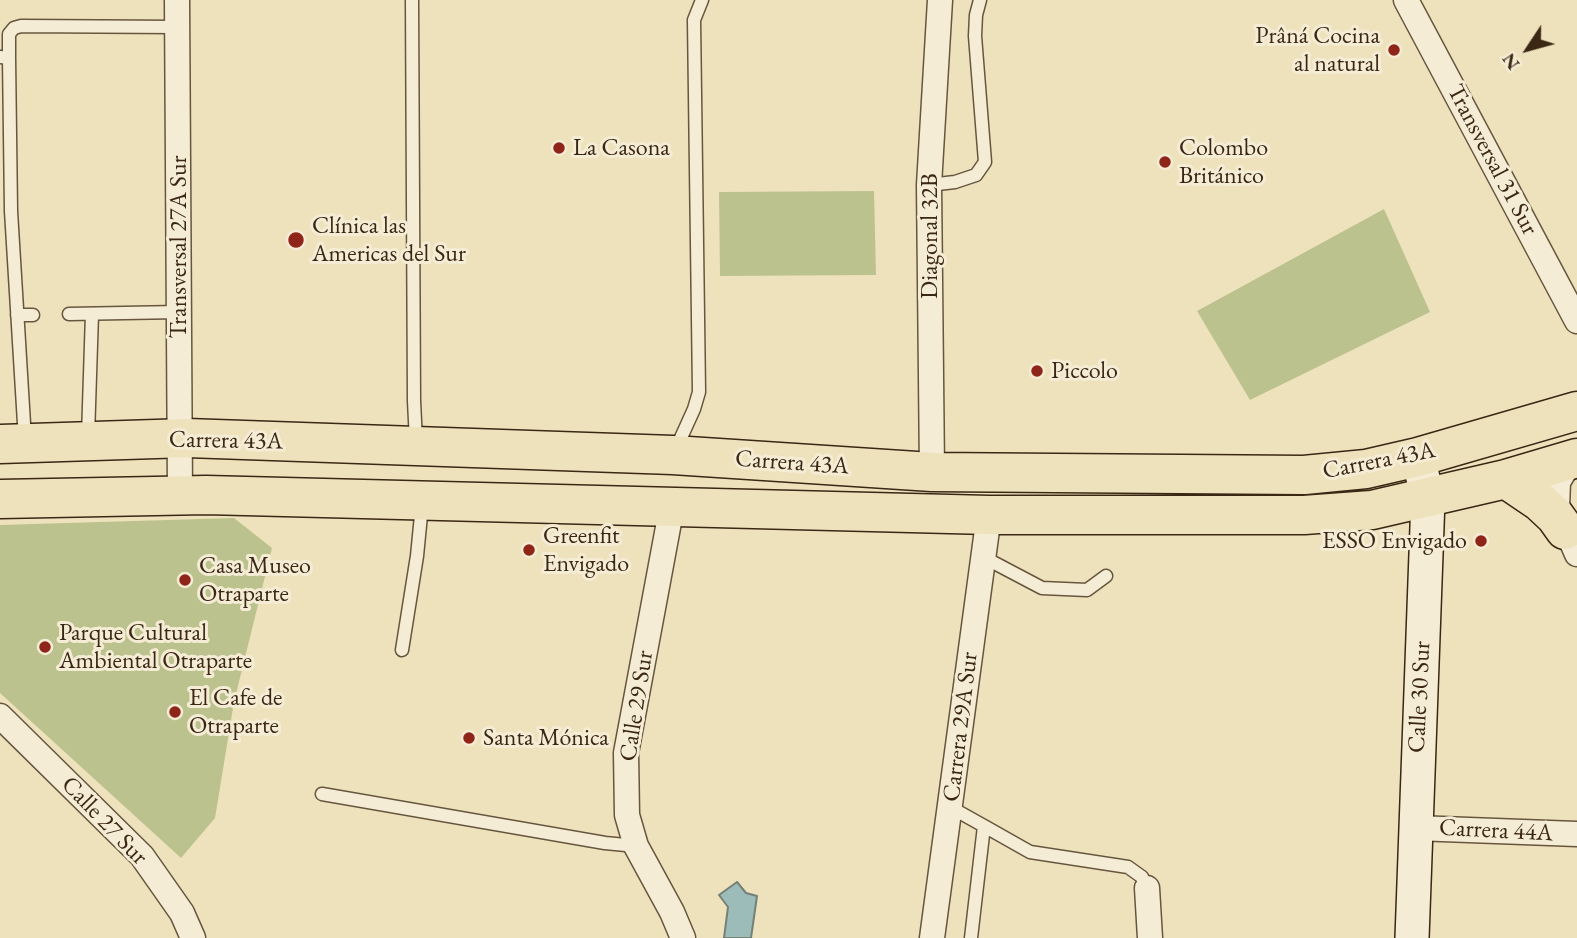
<!DOCTYPE html>
<meta charset="utf-8">
<style>
body{margin:0}
#map{position:relative;width:1577px;height:938px;overflow:hidden;background:#eee2bd;font-family:"EB Garamond",serif}
canvas{display:block}
.north{position:absolute;left:1493px;top:14px;width:70px;height:70px;-webkit-text-stroke:5px #f4ecd4;paint-order:stroke;rotate:234deg;font-size:19px;font-weight:700;line-height:28px;text-align:center;color:#3a2714}
.north::after{content:'';display:block;margin:auto;width:24px;height:32px;background:#3a2714;clip-path:polygon(50% 0,100% 100%,50% 72%,0 100%)}
</style>
<div id="map">
<canvas width="1577" height="938"></canvas>
<div class="north">N</div>
</div>
<script>
const ctx = document.querySelector('canvas').getContext('2d');
ctx.lineJoin = 'round';
function fillPath(path, color) {
  ctx.fillStyle = color;
  ctx.fill(path, 'evenodd');
}
function poly(rows) {
  const path = new Path2D();
  for (const r of rows) {
    path.moveTo(r[0], r[1]);
    for (let i = 2; i < r.length; i += 2) path.lineTo(r[i], r[i + 1]);
  }
  return path;
}
function stroke(path, color, width, dash) {
  ctx.strokeStyle = color;
  ctx.lineWidth = width;
  ctx.lineCap = dash ? 'butt' : 'round';
  ctx.setLineDash(dash || []);
  ctx.stroke(path);
}
function drawText(font, color, halo, rows, align = 'center') {
  ctx.font = font + ' "EB Garamond",serif';
  ctx.lineWidth = 6;
  ctx.setLineDash([]);
  ctx.textBaseline = 'middle';
  ctx.strokeStyle = halo;
  ctx.fillStyle = color;
  for (const [text, x, y, turn = 0] of rows) {
    ctx.save();
    ctx.translate(x, y);
    ctx.rotate((+turn || 0) * Math.PI / 180);
    ctx.textAlign = isNaN(turn) ? turn : align;
    if (halo) ctx.strokeText(text, 0, 0);
    ctx.fillText(text, 0, 0);
    ctx.restore();
  }
}
fillPath(poly([
 [874,191,876,275,720,276,719,192],
 [1384,209,1430,312,1250,400,1197,311],
 [234,518,272,548,234,702,215,818,181,858,0,693,0,525]
]), '#bcc28e');
const water = poly([
 [737,882,746,893,757,896,751,938,724,938,728,907,719,895,737,882]
]);
fillPath(water, '#9cbcb9');
stroke(water, '#758077', 2);
const lane = poly([
 [412,0,414,401,416,441],
 [0,57,9,58,11,211,25,440],
 [9,58,9,34,14,28,21,26,177,27],
 [929,185,955,182,976,175,985,162,975,36,976,15,980,0],
 [69,314,179,312],
 [17,315,33,315],
 [88,436,92,314],
 [675,451,694,409,699,392,694,20,702,0],
 [985,558,1042,588,1087,590,1106,576],
 [402,650,417,556,422,505],
 [322,794,605,843,636,846],
 [950,807,984,826,971,938],
 [984,826,1030,852,1128,867,1142,877,1147,888]
]);
const street = poly([
 [177,0,180,495],
 [1406,0,1577,321],
 [1574,455,1558,482,1557,508,1577,554],
 [932,472,929,185,940,0],
 [672,506,626,753,627,815,636,846,672,912,683,938],
 [0,716,142,856,182,913,193,938],
 [1415,828,1577,834],
 [1147,888,1150,938],
 [932,938,989,515]
]);
const secondary = poly([
 [1412,938,1428,499,1418,457]
]);
const primary = poly([
 [0,444,187,438,673,455,932,472,1304,475,1366,469,1418,457,1577,411],
 [1506,479,1540,502,1555,516,1565,530],
 [0,499,206,495,989,515,1304,515,1372,510,1506,479,1577,458]
]);
stroke(lane, '#67563e', 15);
stroke(street, '#67563e', 27);
stroke(secondary, '#3a2714', 36);
stroke(primary, '#3a2714', 41);
stroke(lane, '#f4ecd4', 12);
stroke(street, '#f4ecd4', 24);
stroke(secondary, '#f4ecd4', 33);
stroke(primary, '#eee2bd', 38);
for (const [x, y, r, color] of [
 [1394,50,7,"#8f2418"],
 [559,148,7,"#8f2418"],
 [1165,162,7,"#8f2418"],
 [296,240,9,"#8f2418"],
 [1037,371,7,"#8f2418"],
 [1481,541,7,"#8f2418"],
 [529,550,7,"#8f2418"],
 [185,580,7,"#8f2418"],
 [45,647,7,"#8f2418"],
 [175,712,7,"#8f2418"],
 [469,738,7,"#8f2418"]
]) {
  const dot = new Path2D();
  dot.arc(x, y, r, 0, 2 * Math.PI);
  ctx.fillStyle = color;
  ctx.fill(dot);
  stroke(dot, '#f4ecd4', 2.5);
}
drawText('24px', '#3a2714', '#f4ecd4', [
 ["Prâná Cocina",1380,36,"right"],
 ["al natural",1380,64,"right"],
 ["La Casona",573,148],
 ["Colombo",1179,148],
 ["Británico",1179,176],
 ["Clínica las",312,226],
 ["Americas del Sur",312,254],
 ["Piccolo",1051,371],
 ["Greenfit",543,536],
 ["Envigado",543,564],
 ["ESSO Envigado",1467,541,"right"],
 ["Casa Museo",199,566],
 ["Otraparte",199,594],
 ["Parque Cultural",59,633],
 ["Ambiental Otraparte",59,661],
 ["El Cafe de",189,698],
 ["Otraparte",189,726],
 ["Santa Mónica",483,738]
], 'left');
drawText('24px', '#3a2714', '#f4ecd4', [
 ["Transversal 31 Sur",1492,160,62],
 ["Diagonal 32B",930,236,-90],
 ["Transversal 27A Sur",179,247,-90],
 ["Carrera 43A",226,441,1],
 ["Carrera 43A",1379,461,-11],
 ["Carrera 43A",792,463,4],
 ["Calle 30 Sur",1420,697,-87],
 ["Calle 29 Sur",637,706,-81],
 ["Carrera 29A Sur",961,727,-83],
 ["Calle 27 Sur",104,821,46],
 ["Carrera 44A",1496,831,3]
]);
</script>
